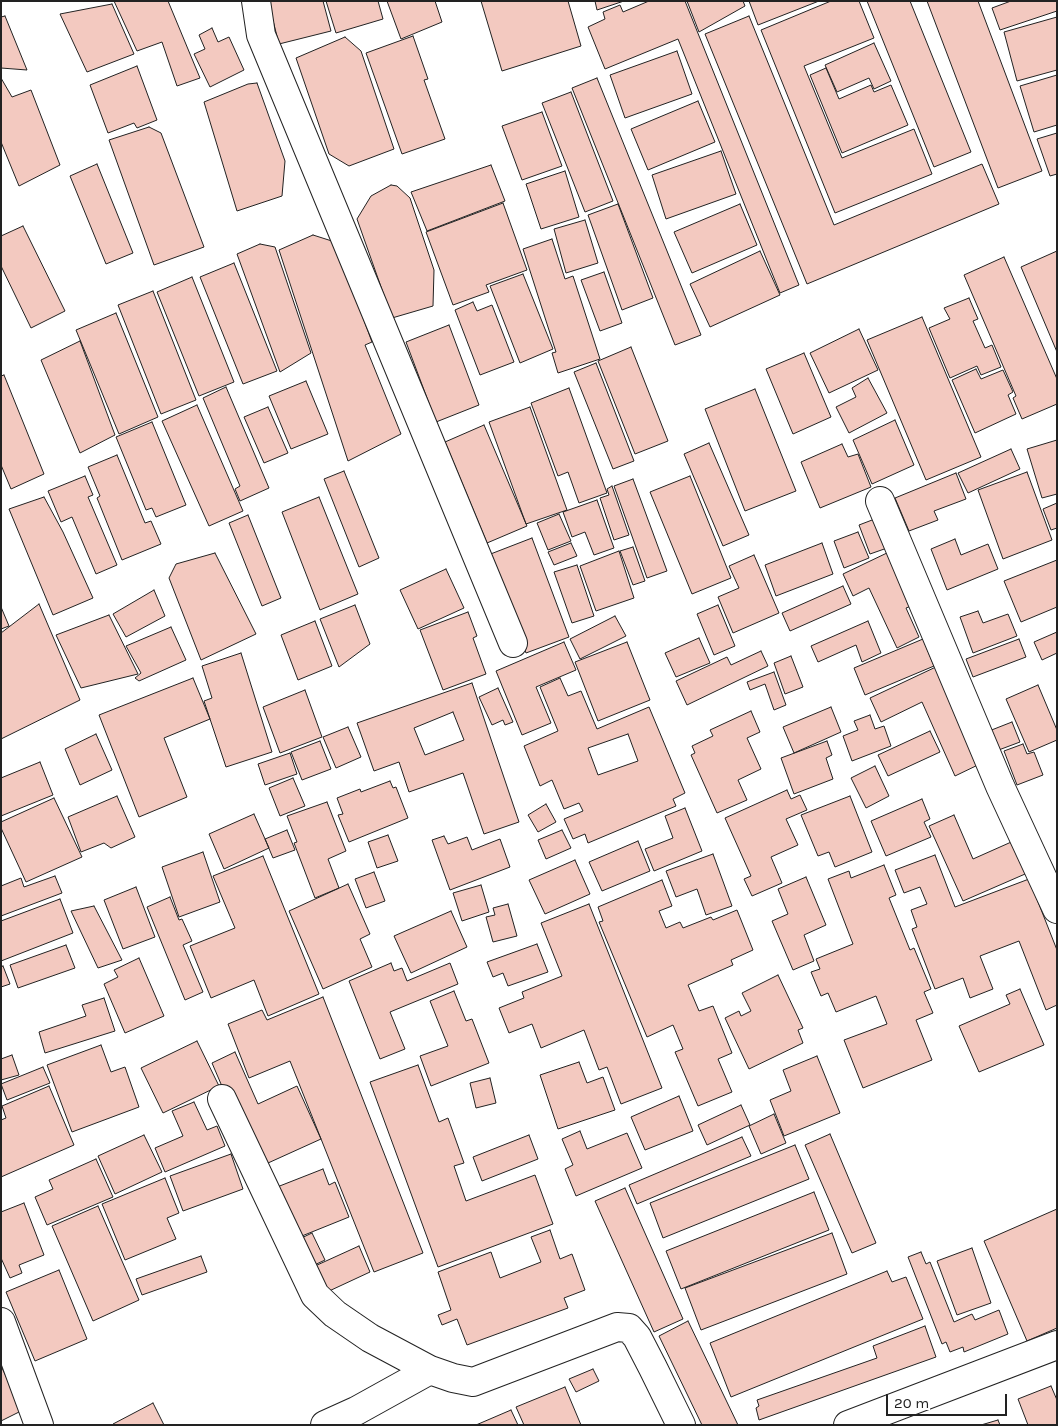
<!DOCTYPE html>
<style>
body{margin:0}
#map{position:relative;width:1058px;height:1426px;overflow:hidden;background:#fff;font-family:Karla,sans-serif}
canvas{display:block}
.frame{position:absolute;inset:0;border:2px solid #222;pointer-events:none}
.scale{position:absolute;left:886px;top:1394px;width:121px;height:22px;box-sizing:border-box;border:2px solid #222;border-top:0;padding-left:6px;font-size:15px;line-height:18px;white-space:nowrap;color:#222;-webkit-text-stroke:4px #fff;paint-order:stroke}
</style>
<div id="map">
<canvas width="1058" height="1426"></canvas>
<div class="frame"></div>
<div class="scale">20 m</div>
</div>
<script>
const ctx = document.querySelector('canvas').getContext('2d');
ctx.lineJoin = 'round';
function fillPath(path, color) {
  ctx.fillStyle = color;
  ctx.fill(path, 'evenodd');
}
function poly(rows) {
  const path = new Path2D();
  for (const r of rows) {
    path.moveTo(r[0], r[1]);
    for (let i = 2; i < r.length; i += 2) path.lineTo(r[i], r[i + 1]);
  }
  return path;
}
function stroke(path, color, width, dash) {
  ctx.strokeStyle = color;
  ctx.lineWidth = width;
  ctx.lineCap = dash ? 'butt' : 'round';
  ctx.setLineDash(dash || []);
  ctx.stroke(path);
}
const building = poly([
 [114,1,168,1,200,78,177,86,162,42,137,51,114,1],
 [268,1,323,1,331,31,279,44,268,1],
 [326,1,378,1,383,19,336,33,326,1],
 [387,1,435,1,442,22,401,39,387,1],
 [481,1,568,1,581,46,502,71,481,1],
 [595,1,624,1,597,10,595,1],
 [649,1,685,1,799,285,780,293,678,39,605,69,588,27,605,19,603,12,620,5,623,12,649,1],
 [687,1,743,1,745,6,699,32,687,1],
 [749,1,819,1,758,25,749,1],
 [831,1,859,1,874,38,804,66,842,158,914,129,932,174,835,213,761,30,831,1],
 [867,1,910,1,971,152,934,167,867,1],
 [927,1,978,1,1042,171,998,188,927,1],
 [1011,1,1057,1,1057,11,1000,30,992,8,1011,1],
 [112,4,134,54,87,72,60,14,112,4],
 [5,16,27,70,1,68,1,17,5,16],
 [749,16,834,225,982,164,999,204,807,284,705,34,749,16],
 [1057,17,1057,70,1017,81,1004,32,1057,17],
 [212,28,218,42,229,37,244,70,210,87,194,54,205,49,199,35,212,28],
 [413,36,428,79,424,80,445,139,402,154,366,53,413,36],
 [345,37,361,51,394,149,349,166,329,154,296,58,345,37],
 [874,43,891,81,874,89,869,78,837,92,825,65,874,43],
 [677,51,692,94,625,118,610,75,677,51],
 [137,66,157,120,137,128,134,123,108,133,90,85,137,66],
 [826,68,839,99,871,85,874,92,891,85,908,125,842,153,810,75,826,68],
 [1057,75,1057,125,1034,132,1020,86,1057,75],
 [1,78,12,97,31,90,60,165,19,186,1,142,1,78],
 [597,78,701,335,675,345,572,88,597,78],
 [257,83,285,161,282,196,237,211,204,102,248,84,257,83],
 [571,92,613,201,585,212,542,103,571,92],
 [698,101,715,142,648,170,631,129,698,101],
 [542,112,562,166,522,180,502,126,542,112],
 [149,127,161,133,204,247,154,265,109,140,149,127],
 [1057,133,1057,174,1050,176,1037,139,1057,133],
 [721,151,736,194,666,219,652,175,721,151],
 [97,164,133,253,106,264,70,176,97,164],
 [491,165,505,201,427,231,411,192,491,165],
 [565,171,579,217,541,229,526,184,565,171],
 [391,185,397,186,410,198,434,270,433,306,392,318,357,219,371,196,391,185],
 [503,203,527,270,486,285,489,292,453,305,426,232,503,203],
 [618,204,653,298,622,310,588,215,618,204],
 [740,204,757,245,692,273,674,232,740,204],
 [585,220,598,263,566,273,554,229,585,220],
 [23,226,65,311,31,328,1,266,1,236,23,226],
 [313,235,335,242,372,342,365,345,401,434,348,461,279,250,313,235],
 [552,239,565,279,573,276,600,359,558,373,552,353,556,352,523,249,552,239],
 [260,244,275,247,311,353,280,372,237,254,260,244],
 [760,251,780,295,710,327,690,284,760,251],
 [1057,251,1057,352,1021,267,1057,251],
 [1004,257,1057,379,1057,404,1022,419,1013,398,1016,396,964,275,1004,257],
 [234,263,277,371,243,384,200,277,234,263],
 [604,272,622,323,600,331,581,280,604,272],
 [523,274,553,349,520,363,490,286,523,274],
 [192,277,234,382,199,396,157,292,192,277],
 [153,291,196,400,161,414,118,305,153,291],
 [969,298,978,319,973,321,985,348,992,345,1001,367,981,375,977,366,950,378,929,328,950,319,944,308,969,298],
 [473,302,477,311,492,305,514,362,480,375,455,310,473,302],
 [116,313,158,417,119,434,76,330,116,313],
 [922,317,981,457,926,480,867,340,922,317],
 [449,325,479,405,436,422,406,342,449,325],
 [859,329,878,370,829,393,810,353,859,329],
 [80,341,115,435,80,453,41,360,80,341],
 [631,347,668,441,635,454,598,361,631,347],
 [804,353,831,417,793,434,766,369,804,353],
 [596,363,634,461,613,469,574,372,596,363],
 [976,369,981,379,1003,370,1013,392,1008,395,1016,414,975,433,952,380,976,369],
 [4,375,44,474,11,489,1,465,1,376,4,375],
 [868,378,887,413,849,433,836,407,856,397,852,388,868,378],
 [306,381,328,434,291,449,269,396,306,381],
 [226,387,269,488,240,501,235,489,240,486,203,398,226,387],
 [569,388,607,493,579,503,568,472,558,476,531,403,569,388],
 [755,389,796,491,745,511,705,409,755,389],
 [197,405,243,511,209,526,162,421,197,405],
 [268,407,288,453,264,463,244,417,268,407],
 [530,407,567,510,526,524,489,422,530,407],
 [895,420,914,465,872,484,853,440,895,420],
 [152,422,186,505,156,517,152,508,146,510,116,437,152,422],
 [484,425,527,526,487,543,445,442,484,425],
 [1057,440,1057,494,1042,498,1027,449,1057,440],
 [709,443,749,535,723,546,684,454,709,443],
 [842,444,848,457,858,454,871,487,820,508,801,462,842,444],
 [1011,449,1020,469,968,493,958,473,1011,449],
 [117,455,145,523,151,521,161,544,122,560,97,498,100,496,88,467,117,455],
 [344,471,379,558,359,567,324,479,344,471],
 [1027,472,1052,540,1003,559,978,490,1027,472],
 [956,473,966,499,934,511,938,520,909,531,895,498,956,473],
 [85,476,93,495,88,497,117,565,96,574,72,517,61,522,48,491,85,476],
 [690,476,731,578,692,594,650,492,690,476],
 [633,479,667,571,647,578,614,486,633,479],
 [612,486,629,535,614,540,600,498,609,495,607,489,612,486],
 [44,497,63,532,93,598,53,615,9,509,44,497],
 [319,497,358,594,320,610,282,512,319,497],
 [597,500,614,548,594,555,585,532,572,537,563,512,597,500],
 [1057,503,1057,528,1051,530,1043,509,1057,503],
 [559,514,571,541,548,550,537,523,559,514],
 [248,515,281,598,262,606,229,523,248,515],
 [880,517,890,547,870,554,859,525,880,517],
 [858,532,869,558,844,568,834,541,858,532],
 [532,538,569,637,526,653,488,555,532,538],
 [955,539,961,555,988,544,998,569,947,590,931,549,955,539],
 [571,543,577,556,554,565,548,552,571,543],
 [822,543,833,574,776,596,765,565,822,543],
 [633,547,645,581,633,585,620,551,633,547],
 [619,551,634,598,596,611,580,566,619,551],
 [889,552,914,605,906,608,919,637,897,648,869,588,853,596,843,574,889,552],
 [215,553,256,634,201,660,169,578,176,564,215,553],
 [754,555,779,613,733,633,718,597,739,588,729,566,754,555],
 [1057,560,1057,607,1021,622,1004,581,1057,560],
 [577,565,594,616,572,623,554,572,577,565],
 [446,569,464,608,418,629,400,590,446,569],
 [843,586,851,604,790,631,782,613,843,586],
 [154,590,165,616,126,637,113,614,154,590],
 [39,604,80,700,1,739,1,633,39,604],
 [355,605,370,644,339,667,320,619,355,605],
 [718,605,735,646,714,655,697,614,718,605],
 [1,607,9,626,1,629,1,607],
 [978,611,983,623,1008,614,1017,636,973,653,960,617,978,611],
 [468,612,477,636,473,638,486,674,443,690,420,630,468,612],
 [109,615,138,674,81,688,56,635,109,615],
 [615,616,626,636,580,659,570,639,615,616],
 [315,621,332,666,298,680,281,635,315,621],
 [868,621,881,653,862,662,856,645,818,662,811,646,868,621],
 [171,627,186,660,139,681,135,678,141,673,126,646,171,627],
 [1057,632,1057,653,1042,660,1034,642,1057,632],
 [699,638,710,663,676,677,665,653,699,638],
 [923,639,934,666,865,695,854,668,923,639],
 [1019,639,1026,657,973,677,966,659,1019,639],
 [564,642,576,670,536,687,551,723,522,735,496,671,564,642],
 [627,642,650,700,598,721,575,662,627,642],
 [761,651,768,666,687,705,676,681,727,657,731,665,761,651],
 [241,653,272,752,226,767,204,701,212,698,202,666,241,653],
 [791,656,803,687,785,694,774,663,791,656],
 [938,666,982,763,955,776,922,702,881,722,870,698,938,666],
 [774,672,786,705,774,710,765,684,750,690,747,682,774,672],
 [193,678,210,719,164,738,187,797,139,817,99,715,193,678],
 [560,678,568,696,581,691,597,729,649,707,685,793,673,799,676,806,588,843,585,834,573,839,564,819,583,811,579,803,564,809,552,780,540,786,524,746,558,731,540,687,560,678],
 [628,734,638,761,598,775,588,748,628,734],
 [472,683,519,822,484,834,463,773,409,792,399,762,374,771,357,723,472,683],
 [453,712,464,740,425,755,414,728,453,712],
 [1038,685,1057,730,1057,740,1029,752,1006,699,1038,685],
 [498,688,513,722,505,725,503,720,492,725,479,697,498,688],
 [305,690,322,737,280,753,263,707,305,690],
 [831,707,841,732,794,753,783,727,831,707],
 [751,711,760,732,747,738,761,769,738,780,747,800,717,813,691,755,695,753,692,746,713,736,710,730,751,711],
 [870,715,875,729,884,726,891,746,852,761,843,736,858,730,854,721,870,715],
 [1012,722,1020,742,996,751,989,731,1012,722],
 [348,727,361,757,336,768,323,737,348,727],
 [930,731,940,752,888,776,878,755,930,731],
 [96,734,112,770,80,785,65,749,96,734],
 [320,741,331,769,302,780,291,752,320,741],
 [827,741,832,755,826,758,833,779,794,794,781,758,827,741],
 [1023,744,1027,754,1034,752,1043,775,1017,785,1004,751,1023,744],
 [290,753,297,774,265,785,258,764,290,753],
 [40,762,53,795,1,816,1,778,40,762],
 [875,766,889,796,866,808,851,778,875,766],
 [293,778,305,806,280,816,269,788,293,778],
 [390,781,393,788,396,787,408,818,349,842,338,815,343,814,337,798,360,789,361,792,390,781],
 [787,790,791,799,800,795,807,810,786,819,798,845,771,857,782,883,752,896,744,879,751,876,725,818,787,790],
 [117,796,135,837,111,848,104,843,81,852,68,817,117,796],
 [850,796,872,852,835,867,829,852,818,856,801,815,850,796],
 [54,798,82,857,26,882,1,828,1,822,54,798],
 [922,799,930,819,924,822,931,837,886,856,871,821,922,799],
 [327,802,346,851,328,859,339,888,315,898,294,843,297,842,287,816,327,802],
 [546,804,556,822,538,832,528,815,546,804],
 [685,808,702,851,654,871,645,849,673,838,665,816,685,808],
 [254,814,269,848,224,869,209,834,254,814],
 [954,815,973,859,1018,839,1032,871,963,901,929,826,954,815],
 [287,830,295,850,273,858,265,839,287,830],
 [562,830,571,848,546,859,538,840,562,830],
 [388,835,398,861,377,868,368,842,388,835],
 [444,836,448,844,467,837,472,850,500,839,510,867,450,890,432,840,444,836],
 [638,841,650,871,602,891,589,862,638,841],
 [203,852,220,902,179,917,162,867,203,852],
 [713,854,732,906,706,915,697,889,676,897,666,871,713,854],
 [935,855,955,907,1029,879,1057,950,1057,1005,1046,1010,1019,941,980,956,993,989,970,998,963,978,935,989,912,929,917,927,911,910,927,904,920,887,904,893,895,870,935,855],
 [263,856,319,994,268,1016,254,980,211,998,190,946,235,928,213,876,263,856],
 [575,860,590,894,545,914,529,880,575,860],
 [884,865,896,895,889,898,910,950,914,948,931,989,924,992,933,1013,916,1020,932,1060,863,1088,844,1040,887,1024,876,996,836,1012,828,993,821,996,811,972,820,969,816,959,853,944,828,879,849,871,851,878,884,865],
 [374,872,385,901,366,908,355,879,374,872],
 [55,876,62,893,1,916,1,886,21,878,24,887,55,876],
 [806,877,826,925,804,935,814,961,793,970,772,921,788,914,778,889,806,877],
 [662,880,672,906,659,911,666,928,680,922,683,928,711,917,713,920,737,910,753,950,731,960,733,965,688,985,699,1011,713,1006,732,1053,718,1059,732,1092,698,1106,675,1052,683,1049,673,1025,647,1037,599,922,603,921,598,907,662,880],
 [348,884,370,934,360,939,372,967,323,989,289,911,348,884],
 [481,885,489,912,462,921,453,893,481,885],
 [136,887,155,937,123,949,104,900,136,887],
 [170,897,179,920,182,919,192,941,183,945,203,992,185,1000,147,907,170,897],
 [60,899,73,933,1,961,1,921,60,899],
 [508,904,517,936,493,942,486,917,495,915,493,908,508,904],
 [589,904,662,1088,621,1104,607,1067,599,1070,584,1030,541,1048,532,1024,509,1033,499,1008,524,998,522,992,562,976,541,923,589,904],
 [94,906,122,960,98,968,71,911,94,906],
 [451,911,467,947,411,973,394,936,451,911],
 [537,944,548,972,508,986,503,973,493,977,487,962,537,944],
 [66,945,75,968,18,988,10,965,66,945],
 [139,958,164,1016,125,1033,104,984,118,977,114,970,139,958],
 [391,963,394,971,402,968,407,981,450,963,458,984,390,1012,405,1049,380,1059,349,981,391,963],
 [3,966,10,984,1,987,1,967,3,966],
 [778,975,803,1028,798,1030,803,1043,749,1069,725,1018,739,1011,741,1016,751,1011,742,993,778,975],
 [1020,989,1044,1045,979,1072,959,1026,1010,1004,1006,995,1020,989],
 [454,991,466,1021,472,1019,489,1063,431,1086,420,1056,448,1046,430,1001,454,991],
 [323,997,423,1253,374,1272,290,1061,249,1078,228,1024,262,1010,267,1020,323,997],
 [104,998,115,1031,45,1053,39,1032,86,1016,82,1005,104,998],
 [197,1041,219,1086,163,1113,141,1068,197,1041],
 [101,1045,111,1072,125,1067,139,1107,72,1132,47,1065,101,1045],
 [235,1052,258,1104,297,1086,321,1139,257,1168,212,1063,235,1052],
 [12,1055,19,1075,1,1080,1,1059,12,1055],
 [817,1056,840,1113,784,1136,770,1100,791,1091,783,1070,817,1056],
 [579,1062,587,1083,603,1077,615,1110,558,1129,540,1075,579,1062],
 [418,1065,439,1122,448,1118,464,1163,454,1166,466,1201,535,1175,553,1224,438,1267,370,1082,418,1065],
 [43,1067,50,1083,7,1100,1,1084,43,1067],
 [490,1078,496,1103,476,1108,470,1083,490,1078],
 [49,1086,74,1145,1,1177,1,1120,6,1118,2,1106,49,1086],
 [679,1096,693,1131,645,1150,631,1117,679,1096],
 [194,1102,207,1130,217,1126,225,1146,165,1172,155,1148,183,1136,172,1111,194,1102],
 [741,1105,750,1125,707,1145,698,1125,741,1105],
 [774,1114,786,1143,761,1154,749,1126,774,1114],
 [580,1131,587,1149,627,1133,642,1168,576,1196,565,1169,573,1165,562,1139,580,1131],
 [830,1134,876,1243,852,1253,805,1145,830,1134],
 [144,1135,162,1172,115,1194,98,1156,144,1135],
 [529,1135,538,1159,482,1181,473,1157,529,1135],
 [742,1137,751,1156,637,1204,629,1185,742,1137],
 [795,1145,809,1179,663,1238,650,1203,795,1145],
 [231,1154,243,1189,183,1211,170,1176,231,1154],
 [96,1159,113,1197,47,1225,35,1197,53,1189,49,1180,96,1159],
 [323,1169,329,1185,335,1182,349,1217,292,1240,272,1189,323,1169],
 [165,1178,179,1213,167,1218,176,1239,125,1260,102,1204,165,1178],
 [625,1188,683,1319,654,1332,595,1201,625,1188],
 [814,1192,829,1230,681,1289,666,1251,814,1192],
 [24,1203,44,1255,19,1265,22,1273,10,1278,1,1258,1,1212,24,1203],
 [98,1206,139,1300,93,1321,52,1226,98,1206],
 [1057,1209,1057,1328,1027,1341,984,1241,1057,1209],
 [550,1230,560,1259,572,1254,585,1290,564,1298,568,1308,467,1345,457,1319,442,1325,438,1315,451,1310,438,1272,491,1252,500,1278,541,1262,531,1237,550,1230],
 [312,1233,325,1260,306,1269,293,1242,312,1233],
 [832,1233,847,1274,701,1330,685,1288,832,1233],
 [359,1246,370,1272,327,1292,315,1266,359,1246],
 [972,1248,991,1303,957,1315,937,1261,972,1248],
 [921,1252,926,1264,930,1262,954,1322,972,1314,975,1320,999,1310,1008,1334,964,1352,963,1347,950,1352,946,1342,942,1344,908,1257,921,1252],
 [201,1256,207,1272,142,1295,136,1279,201,1256],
 [59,1270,87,1339,35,1361,6,1292,59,1270],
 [887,1271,892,1282,906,1277,923,1319,731,1397,710,1343,887,1271],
 [688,1321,738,1425,702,1425,659,1336,688,1321],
 [925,1326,936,1357,759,1420,756,1408,759,1406,757,1400,877,1358,873,1346,925,1326],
 [1,1366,23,1410,1,1421,1,1366],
 [593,1369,599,1381,576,1392,569,1379,593,1369],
 [1051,1386,1057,1400,1057,1425,1028,1425,1018,1399,1051,1386],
 [565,1387,581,1425,524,1425,516,1407,565,1387],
 [153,1403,164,1425,113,1425,113,1424,153,1403],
 [511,1410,518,1425,476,1425,511,1410],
 [998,1420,1000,1425,981,1425,998,1420]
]);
fillPath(building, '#f3c9c0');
stroke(building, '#222', 1);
const street = poly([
 [256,1,261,35,513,643],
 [880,501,1000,786,1057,909],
 [222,1099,315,1295,335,1314,370,1338,430,1370,453,1378,473,1382,617,1327,629,1328,637,1337,653,1368,681,1425],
 [1,1322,39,1425],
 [325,1425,356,1411,430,1370],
 [848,1425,1057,1345]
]);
stroke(street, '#222', 30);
stroke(street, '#fff', 28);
</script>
